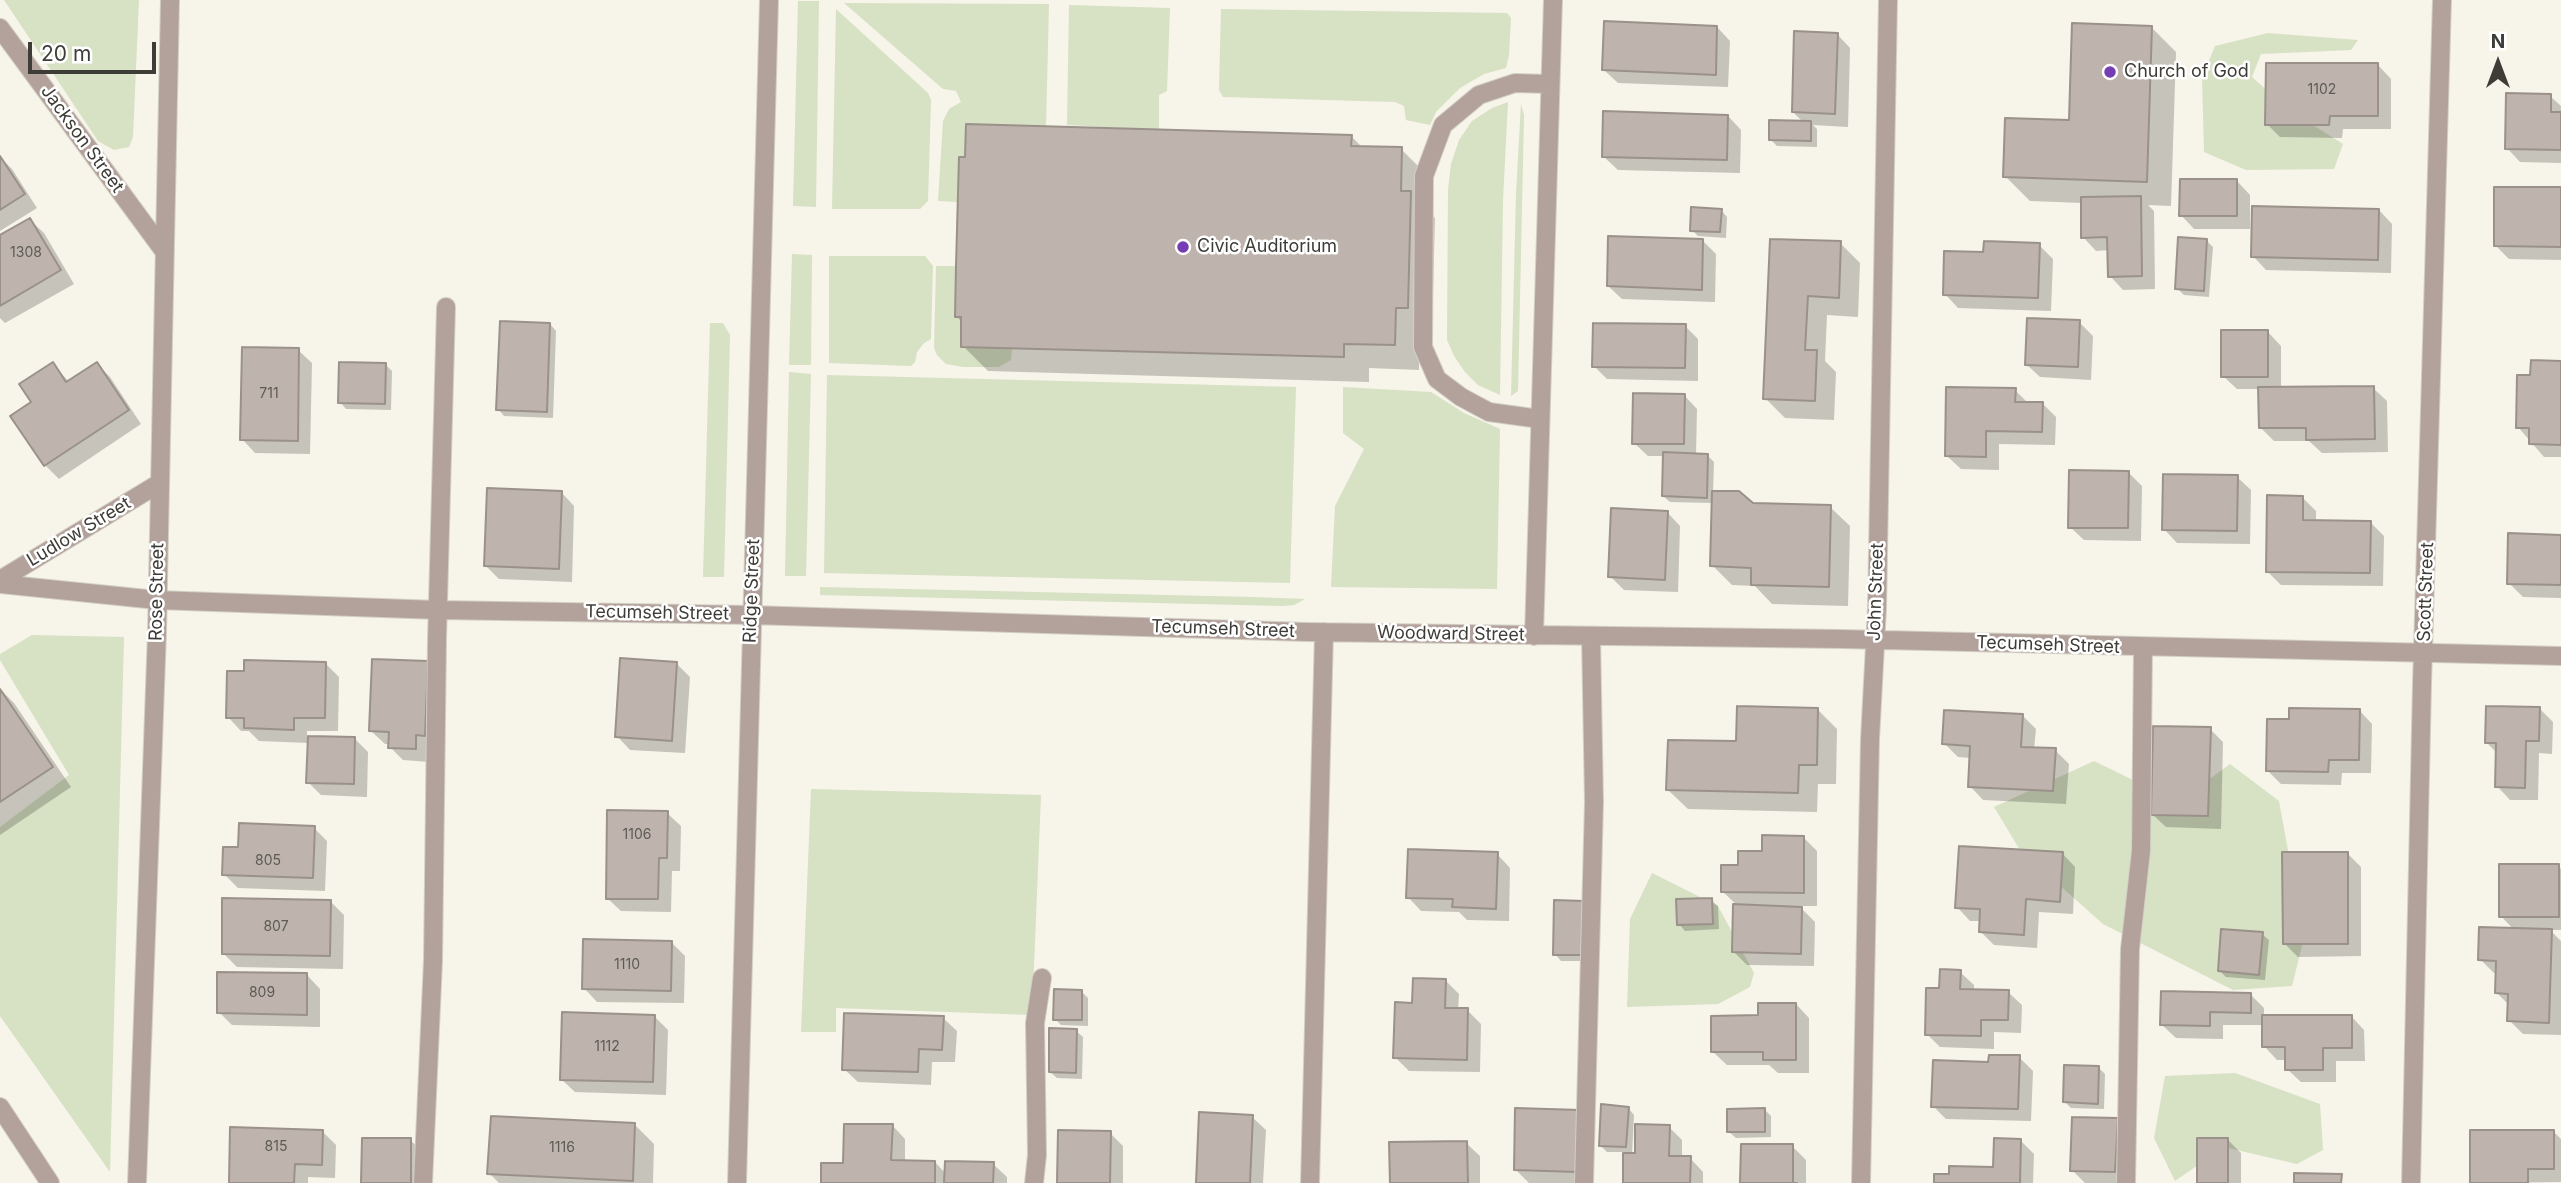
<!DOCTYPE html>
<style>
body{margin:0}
#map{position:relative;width:2561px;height:1183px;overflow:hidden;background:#f7f4e9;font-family:Inter,sans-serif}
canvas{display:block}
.north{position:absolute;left:2463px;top:28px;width:70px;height:70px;-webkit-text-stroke:5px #fff;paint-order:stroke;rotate:0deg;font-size:19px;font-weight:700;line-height:28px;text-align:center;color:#3d3c37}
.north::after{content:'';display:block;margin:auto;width:24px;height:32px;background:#3d3c37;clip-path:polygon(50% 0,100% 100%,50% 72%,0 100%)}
.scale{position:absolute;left:28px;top:42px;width:128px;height:32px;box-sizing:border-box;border:4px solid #3d3c37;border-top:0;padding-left:9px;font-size:21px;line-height:24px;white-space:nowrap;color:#3d3c37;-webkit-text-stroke:5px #fff;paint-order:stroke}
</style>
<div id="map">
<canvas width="2561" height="1183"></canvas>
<div class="north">N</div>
<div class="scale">20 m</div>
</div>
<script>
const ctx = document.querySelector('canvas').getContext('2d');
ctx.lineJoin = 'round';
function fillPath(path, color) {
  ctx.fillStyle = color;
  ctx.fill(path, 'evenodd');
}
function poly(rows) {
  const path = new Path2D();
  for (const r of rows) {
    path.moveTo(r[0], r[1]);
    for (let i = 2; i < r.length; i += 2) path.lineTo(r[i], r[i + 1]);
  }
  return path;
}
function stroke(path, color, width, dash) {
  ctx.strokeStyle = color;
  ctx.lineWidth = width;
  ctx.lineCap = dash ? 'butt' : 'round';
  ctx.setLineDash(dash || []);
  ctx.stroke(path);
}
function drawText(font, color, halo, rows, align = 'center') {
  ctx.font = font + ' Inter,sans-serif';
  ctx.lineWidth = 5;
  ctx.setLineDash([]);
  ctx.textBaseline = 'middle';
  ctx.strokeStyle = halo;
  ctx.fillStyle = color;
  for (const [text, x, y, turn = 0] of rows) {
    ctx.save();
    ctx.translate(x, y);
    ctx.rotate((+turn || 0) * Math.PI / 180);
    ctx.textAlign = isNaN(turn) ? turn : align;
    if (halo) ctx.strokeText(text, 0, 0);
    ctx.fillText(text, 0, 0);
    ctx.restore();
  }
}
fillPath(poly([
 [4,0,139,0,133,137,129,147,114,150,98,141],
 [798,1,819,1,816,207,793,206],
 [844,3,1049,4,1046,126,966,124,965,157,959,158,958,202,938,201,943,121,949,109,961,102,956,91,943,89],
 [1069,5,1170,8,1167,91,1159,95,1159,130,1067,125],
 [836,9,928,93,931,100,928,201,920,209,832,209],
 [1221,9,1507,13,1511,18,1509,55,1506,68,1484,74,1460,88,1436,112,1430,125,1406,120,1404,106,1395,102,1223,97,1219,90],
 [2268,33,2358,40,2351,50,2261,54,2252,77,2289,110,2343,144,2334,169,2246,170,2204,152,2202,78,2215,46],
 [1508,102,1503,200,1500,395,1478,385,1465,372,1454,356,1447,340,1448,190,1451,164,1459,140,1472,121,1492,108],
 [1521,104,1524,115,1518,391,1511,396,1516,194],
 [792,254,812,255,811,365,789,365],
 [829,256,925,256,933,266,931,339,924,343,917,352,915,362,911,366,829,363],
 [936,266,956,266,955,316,961,317,1012,348,1011,360,999,367,963,367,946,364,937,355,934,348],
 [710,323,723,323,730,335,724,577,703,577],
 [789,372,811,374,806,576,785,576],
 [827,375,1296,387,1290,583,824,573],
 [1343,387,1431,392,1464,413,1500,429,1497,589,1331,587,1335,506,1364,449,1343,433],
 [820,587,1253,597,1305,599,1294,605,1283,606,820,595],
 [32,635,124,637,110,1172,0,1016,0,827,69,775,0,660,0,654],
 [2094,761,2178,802,2230,764,2279,801,2304,938,2292,986,2233,990,2103,924,2020,850,1994,807],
 [811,789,1041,795,1032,1015,836,1008,836,1032,801,1032],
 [1652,873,1718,906,1754,973,1750,987,1718,1004,1627,1007,1630,919],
 [2235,1073,2320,1104,2323,1150,2297,1164,2224,1147,2175,1181,2154,1138,2165,1076]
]), '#d7e1c4');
fillPath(poly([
 [1717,27,1730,41,1728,87,1618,83,1604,70],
 [2151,27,2176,52,2171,206,2148,205,2154,211,2155,289,2123,290,2110,276,2109,250,2096,251,2083,237,2083,203,2030,201,2005,176,2071,122],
 [1837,34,1850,48,1848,127,1813,125,1817,129,1817,147,1777,146,1771,140,1804,123,1793,112],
 [2378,65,2391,79,2391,129,2343,129,2342,138,2280,137,2267,124],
 [2550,96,2561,106,2561,163,2520,162,2507,148],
 [1728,116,1741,130,1740,173,1618,170,1604,157],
 [1351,136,1363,148,1401,149,1426,174,1425,208,1435,218,1432,332,1420,332,1419,370,1369,368,1369,382,988,371,963,346,963,323,956,316],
 [0,157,12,169,37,208,0,231],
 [2237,181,2250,195,2250,229,2194,229,2181,215],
 [2561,189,2561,260,2509,259,2496,246],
 [1721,210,1727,217,1726,238,1698,236,1692,230],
 [2379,210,2392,224,2391,273,2266,270,2253,256],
 [30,220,44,233,74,284,5,323,0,318,0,237],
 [1772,240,1840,243,1860,263,1858,317,1827,315,1825,361,1836,372,1834,420,1785,418,1765,398],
 [2206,240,2213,247,2209,297,2184,295,2177,288],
 [1703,241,1716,254,1715,302,1622,299,1608,286],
 [2039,245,2053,259,2051,311,1958,308,1945,294,1985,254],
 [2079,322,2093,336,2091,380,2040,377,2026,364],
 [550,324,556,331,553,418,504,416,498,409],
 [1685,326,1698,339,1698,381,1607,379,1594,366],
 [2268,332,2281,346,2281,388,2373,388,2387,401,2388,452,2322,453,2309,441,2274,441,2260,427,2260,389,2237,389,2223,376],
 [298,350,312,363,310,454,255,453,242,439],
 [2561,363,2561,457,2544,457,2518,427,2532,377],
 [53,364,69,382,97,364,110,377,141,424,59,479,45,465,13,416,34,403],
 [386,365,392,371,391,410,346,409,340,402],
 [2015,390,2028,403,2042,403,2056,417,2055,445,1999,444,1999,470,1961,469,1947,456],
 [1684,395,1697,409,1696,455,1707,455,1714,462,1713,492,1752,504,1830,507,1850,526,1848,606,1772,604,1755,586,1732,585,1712,565,1713,503,1670,502,1663,496,1664,456,1648,456,1634,443],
 [2128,472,2142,486,2141,541,2084,540,2070,527],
 [2237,477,2251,490,2250,544,2177,543,2164,529],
 [561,492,574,506,572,582,499,579,485,565],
 [2302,497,2316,511,2316,522,2370,522,2384,536,2383,586,2281,585,2267,571],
 [1667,512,1680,526,1678,592,1624,590,1610,576],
 [2561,537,2561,598,2523,597,2509,583],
 [325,663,339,677,338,731,307,731,307,737,355,739,368,752,367,797,321,795,308,782,309,743,259,741,249,731,241,731,228,717],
 [427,663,441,676,429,762,403,760,390,747,390,744,385,744,371,731],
 [676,663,690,677,685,753,630,750,617,736],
 [0,689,14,703,71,787,0,835],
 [2540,709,2553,722,2552,754,2539,753,2538,800,2510,800,2497,786,2498,754,2487,743],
 [1818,710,1837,729,1836,784,1818,784,1817,812,1688,809,1668,790],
 [2359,710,2372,724,2371,773,2342,773,2341,785,2281,784,2267,770,2290,721],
 [2022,715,2036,729,2034,749,2055,750,2069,764,2066,804,1983,800,1970,786,1971,758,1958,757,1944,743],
 [2210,729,2223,742,2221,829,2166,827,2152,814],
 [667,813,681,826,680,871,672,871,671,912,621,911,607,898],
 [314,828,327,841,325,891,238,888,224,874,240,849],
 [1804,838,1817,851,1817,906,1799,906,1815,922,1814,966,1747,965,1733,951,1738,906,1723,892,1739,867,1763,853],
 [2062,853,2075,867,2073,914,2039,912,2037,948,1994,945,1980,931,1981,921,1970,921,1957,907],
 [2347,853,2361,867,2361,956,2298,957,2285,944],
 [1497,854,1510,868,1509,921,1467,920,1459,912,1421,911,1408,897],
 [2558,866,2561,869,2561,930,2550,930,2561,941,2561,1035,2523,1034,2509,1020,2509,1005,2497,993,2497,973,2494,973,2480,959,2514,930,2501,916],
 [1711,900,1718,906,1719,929,1685,931,1679,924],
 [331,902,344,915,343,969,237,967,224,954],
 [1583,903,1589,961,1561,961,1555,954],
 [2262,934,2269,940,2265,980,2226,977,2220,971],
 [671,942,685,956,684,1003,597,1002,584,988],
 [1960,972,1974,985,1974,991,2008,992,2022,1005,2021,1033,1994,1032,1994,1049,1940,1047,1927,1034,1941,990],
 [307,975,320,989,320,1027,232,1025,219,1012],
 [1446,981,1459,994,1458,1010,1467,1010,1481,1024,1480,1072,1409,1071,1395,1057,1414,1004],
 [1082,992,1088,998,1088,1026,1061,1025,1055,1019],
 [2250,994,2264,1008,2264,1017,2351,1016,2364,1030,2365,1061,2336,1061,2336,1082,2301,1082,2287,1069,2287,1060,2277,1060,2264,1046,2264,1025,2223,1025,2223,1039,2176,1038,2162,1025],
 [1796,1004,1809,1018,1809,1073,1778,1073,1769,1065,1727,1065,1713,1052,1760,1017],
 [654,1016,668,1030,666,1095,575,1092,561,1079],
 [943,1018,957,1031,955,1062,932,1062,931,1085,858,1082,844,1069],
 [1076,1031,1083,1037,1082,1079,1057,1078,1050,1072],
 [2019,1057,2033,1071,2031,1121,1946,1119,1933,1106,1990,1064],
 [2099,1068,2105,1074,2104,1109,2071,1108,2065,1102],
 [1628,1108,1634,1115,1632,1155,1637,1155,1669,1127,1682,1140,1682,1158,1690,1158,1703,1172,1703,1183,1625,1183,1625,1152,1607,1152,1600,1145],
 [1517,1110,1591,1183,1529,1183,1515,1169],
 [1765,1110,1771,1116,1771,1137,1736,1138,1729,1132],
 [1252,1117,1266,1130,1263,1183,1198,1183],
 [2117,1120,2130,1133,2128,1183,2085,1183,2072,1170],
 [635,1125,654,1144,653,1183,499,1183,489,1173],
 [892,1125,905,1139,905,1162,935,1162,946,1174,993,1164,1007,1177,1007,1183,823,1183],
 [323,1132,336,1145,335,1178,308,1177,308,1183,231,1183],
 [2554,1132,2561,1139,2561,1182,2472,1183],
 [1110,1133,1123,1146,1123,1183,1059,1183],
 [410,1140,424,1153,424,1183,363,1183],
 [2020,1140,2034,1154,2033,1183,1936,1183,1951,1176,1995,1169],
 [2228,1140,2241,1153,2241,1183,2199,1183],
 [1466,1143,1480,1156,1480,1183,1392,1183],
 [1792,1146,1806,1160,1806,1183,1742,1183]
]), '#0003');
const building = poly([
 [1604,21,1717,26,1716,75,1602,70,1604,21],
 [2072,23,2152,26,2147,182,2003,177,2005,118,2069,120,2072,23],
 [1794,31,1838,33,1835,114,1792,112,1794,31],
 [2266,63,2378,63,2378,116,2330,116,2329,125,2265,125,2266,63],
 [2506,93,2551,94,2551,112,2561,112,2561,150,2505,149,2506,93],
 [1603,111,1728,115,1727,160,1602,157,1603,111],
 [1769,120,1811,121,1811,141,1769,140,1769,120],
 [966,124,1352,135,1351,146,1402,147,1401,191,1411,191,1408,308,1396,308,1395,345,1344,344,1344,357,961,347,961,317,955,317,956,266,959,157,965,157,966,124],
 [0,156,25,194,0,210,0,156],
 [2180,179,2237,179,2237,216,2179,216,2180,179],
 [2494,187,2561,187,2561,247,2494,246,2494,187],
 [2141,196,2142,276,2108,277,2107,237,2081,238,2081,197,2141,196],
 [2252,206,2379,209,2378,260,2251,257,2252,206],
 [1691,207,1722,209,1720,232,1690,231,1691,207],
 [30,218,61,270,0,306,0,235,30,218],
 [1608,236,1703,239,1702,290,1607,286,1608,236],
 [2178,237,2207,239,2204,291,2175,289,2178,237],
 [1770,239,1841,241,1839,298,1808,296,1805,350,1817,350,1815,401,1763,399,1770,239],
 [1984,241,2040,243,2038,298,1943,295,1944,251,1983,252,1984,241],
 [2027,318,2080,320,2078,367,2025,365,2027,318],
 [500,321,550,323,547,412,496,410,500,321],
 [1593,323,1686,324,1685,368,1592,367,1593,323],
 [2221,330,2268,330,2268,377,2221,377,2221,330],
 [242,347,299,348,298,441,240,440,242,347],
 [2531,360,2561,361,2561,445,2529,444,2529,428,2516,428,2517,375,2530,375,2531,360],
 [53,362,66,382,97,362,129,410,44,466,10,416,31,402,19,384,53,362],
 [339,362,386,363,385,404,338,403,339,362],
 [2374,386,2375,439,2306,440,2306,428,2259,428,2258,387,2374,386],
 [1946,387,2016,388,2015,402,2043,402,2042,432,1986,431,1986,457,1945,456,1946,387],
 [1633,393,1685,394,1684,444,1632,444,1633,393],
 [1663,452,1708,454,1707,498,1662,496,1663,452],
 [2069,470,2129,471,2128,528,2068,528,2069,470],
 [2163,474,2238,475,2237,531,2162,530,2163,474],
 [487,488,562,491,559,569,484,566,487,488],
 [1712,491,1739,491,1753,503,1831,505,1829,587,1751,585,1751,568,1710,566,1712,491],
 [2267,495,2303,496,2303,520,2371,521,2370,573,2266,572,2267,495],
 [1611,508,1668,511,1665,580,1608,577,1611,508],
 [2508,533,2561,535,2561,585,2507,584,2508,533],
 [620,658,677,662,672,741,615,737,620,658],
 [372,659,428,661,425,736,416,735,416,749,388,748,389,732,369,731,372,659],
 [244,660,326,662,325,718,294,718,294,730,244,728,244,718,226,718,227,671,244,671,244,660],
 [0,689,53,767,0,802,0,689],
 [1737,706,1818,708,1817,765,1799,765,1798,793,1666,790,1668,740,1736,741,1737,706],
 [2486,706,2540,707,2539,741,2526,741,2525,788,2495,787,2496,743,2485,743,2486,706],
 [2289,708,2360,709,2359,760,2329,760,2328,772,2266,771,2267,719,2289,719,2289,708],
 [1944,710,2023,714,2021,747,2056,748,2053,791,1968,787,1970,746,1942,744,1944,710],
 [2153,726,2211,727,2208,816,2151,815,2153,726],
 [308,736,355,737,354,784,306,783,308,736],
 [607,810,668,811,667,858,659,858,658,899,606,899,607,810],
 [239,823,315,826,313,878,222,875,223,847,238,847,239,823],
 [1762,835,1804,836,1804,893,1721,892,1721,865,1738,865,1738,851,1762,851,1762,835],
 [1959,846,2063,852,2060,902,2026,899,2024,935,1979,932,1980,909,1955,908,1959,846],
 [1408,849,1498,852,1496,909,1452,907,1453,899,1406,898,1408,849],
 [2282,852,2348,852,2348,944,2283,944,2282,852],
 [2499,864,2559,864,2559,917,2499,917,2499,864],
 [222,898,331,900,330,956,222,954,222,898],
 [1712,898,1713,924,1677,925,1676,899,1712,898],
 [1554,900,1584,901,1583,955,1553,955,1554,900],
 [1733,904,1802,907,1801,954,1732,952,1733,904],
 [2479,927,2552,929,2549,1023,2507,1021,2508,994,2495,993,2496,961,2478,960,2479,927],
 [2221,929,2263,932,2259,975,2218,971,2221,929],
 [583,939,672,941,671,991,582,989,583,939],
 [1940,969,1961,970,1960,989,2009,990,2008,1020,1981,1020,1981,1036,1925,1035,1926,988,1939,988,1940,969],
 [217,972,307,973,307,1015,217,1013,217,972],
 [1413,978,1446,979,1445,1008,1468,1008,1467,1060,1393,1058,1395,1002,1412,1003,1413,978],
 [1054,989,1082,990,1082,1020,1053,1020,1054,989],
 [2161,991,2251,993,2251,1013,2210,1012,2210,1026,2160,1025,2161,991],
 [1758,1003,1796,1003,1796,1060,1763,1060,1763,1052,1711,1052,1711,1016,1758,1015,1758,1003],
 [562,1012,655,1015,653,1082,560,1080,562,1012],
 [844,1013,944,1016,942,1050,919,1049,918,1072,842,1070,844,1013],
 [2262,1015,2352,1015,2352,1048,2323,1048,2323,1070,2285,1070,2285,1047,2262,1047,2262,1015],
 [1049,1028,1077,1029,1076,1073,1049,1072,1049,1028],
 [1989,1055,2020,1055,2018,1109,1931,1107,1933,1060,1988,1062,1989,1055],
 [2064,1065,2099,1066,2098,1104,2063,1102,2064,1065],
 [1601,1104,1629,1107,1626,1147,1599,1146,1601,1104],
 [1515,1108,1580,1110,1578,1172,1514,1170,1515,1108],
 [1765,1108,1765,1132,1727,1132,1727,1109,1765,1108],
 [1199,1112,1253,1115,1250,1183,1196,1183,1199,1112],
 [491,1116,635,1123,633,1181,487,1174,491,1116],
 [2072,1117,2118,1118,2115,1172,2070,1171,2072,1117],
 [844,1124,893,1124,891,1160,935,1161,935,1183,821,1183,821,1163,843,1163,844,1124],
 [1635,1124,1670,1125,1669,1156,1691,1156,1690,1183,1623,1183,1623,1153,1635,1153,1635,1124],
 [230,1127,323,1130,322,1165,295,1164,294,1183,229,1183,230,1127],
 [1058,1130,1111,1131,1110,1183,1057,1183,1058,1130],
 [2470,1130,2554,1130,2554,1169,2528,1169,2528,1183,2470,1183,2470,1130],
 [362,1138,411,1138,411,1183,361,1183,362,1138],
 [1994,1138,2021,1139,2020,1183,1934,1183,1934,1174,1949,1174,1949,1166,1993,1167,1994,1138],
 [2197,1138,2228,1138,2228,1183,2197,1183,2197,1138],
 [1467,1141,1468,1183,1390,1183,1389,1142,1467,1141],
 [1741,1144,1793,1144,1793,1183,1797,1183,1740,1183,1741,1144],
 [945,1161,994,1162,993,1183,944,1183,945,1161],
 [2294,1173,2342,1174,2341,1183,2294,1183,2294,1173]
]);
fillPath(building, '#beb4ad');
stroke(building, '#9a918a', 2);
const minor = poly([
 [0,28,164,251],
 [1540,419,1489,412,1461,397,1437,379,1423,347,1424,176,1443,125,1479,95,1515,83,1549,84],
 [0,580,158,484],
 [0,584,157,600,438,610,751,615,1306,632,1841,639,2561,656],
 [1534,636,1553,0],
 [0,1107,50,1183],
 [137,1183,157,632,170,0],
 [423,1183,433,961,437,639,446,307],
 [737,1183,769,0],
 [1034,1183,1037,1155,1035,1023,1042,978],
 [1310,1183,1324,632],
 [1584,1183,1594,802,1591,637],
 [1861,1183,1870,739,1877,608,1888,0],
 [2126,1183,2130,949,2141,851,2143,647],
 [2411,1183,2422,684,2442,0]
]);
stroke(minor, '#d2cfc5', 20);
stroke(minor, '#b3a29c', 18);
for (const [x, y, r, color] of [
 [2110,72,7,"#753db3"],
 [1183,247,7,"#753db3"]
]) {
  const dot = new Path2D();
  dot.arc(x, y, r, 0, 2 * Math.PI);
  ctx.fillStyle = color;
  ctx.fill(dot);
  stroke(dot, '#fff', 2.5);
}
drawText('14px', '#5d5a54', null, [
 ["1102",2322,90],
 ["1308",26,253],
 ["711",269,394],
 ["1106",637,835],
 ["805",268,861],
 ["807",276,927],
 ["1110",627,965],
 ["809",262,993],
 ["1112",607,1047],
 ["815",276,1147],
 ["1116",562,1148]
]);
drawText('18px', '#3d3c37', '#fff', [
 ["Church of God",2124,72],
 ["Civic Auditorium",1197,247]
], 'left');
drawText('18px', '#3d3c37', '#fff', [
 ["Jackson Street",82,139,54],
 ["Ludlow Street",79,532,-31],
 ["Ridge Street",752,591,-88],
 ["Rose Street",157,592,-89],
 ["John Street",1876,592,-88],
 ["Scott Street",2426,592,-88],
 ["Tecumseh Street",657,613,1],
 ["Tecumseh Street",1223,629,2],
 ["Woodward Street",1451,634,1],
 ["Tecumseh Street",2048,645,2]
]);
</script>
